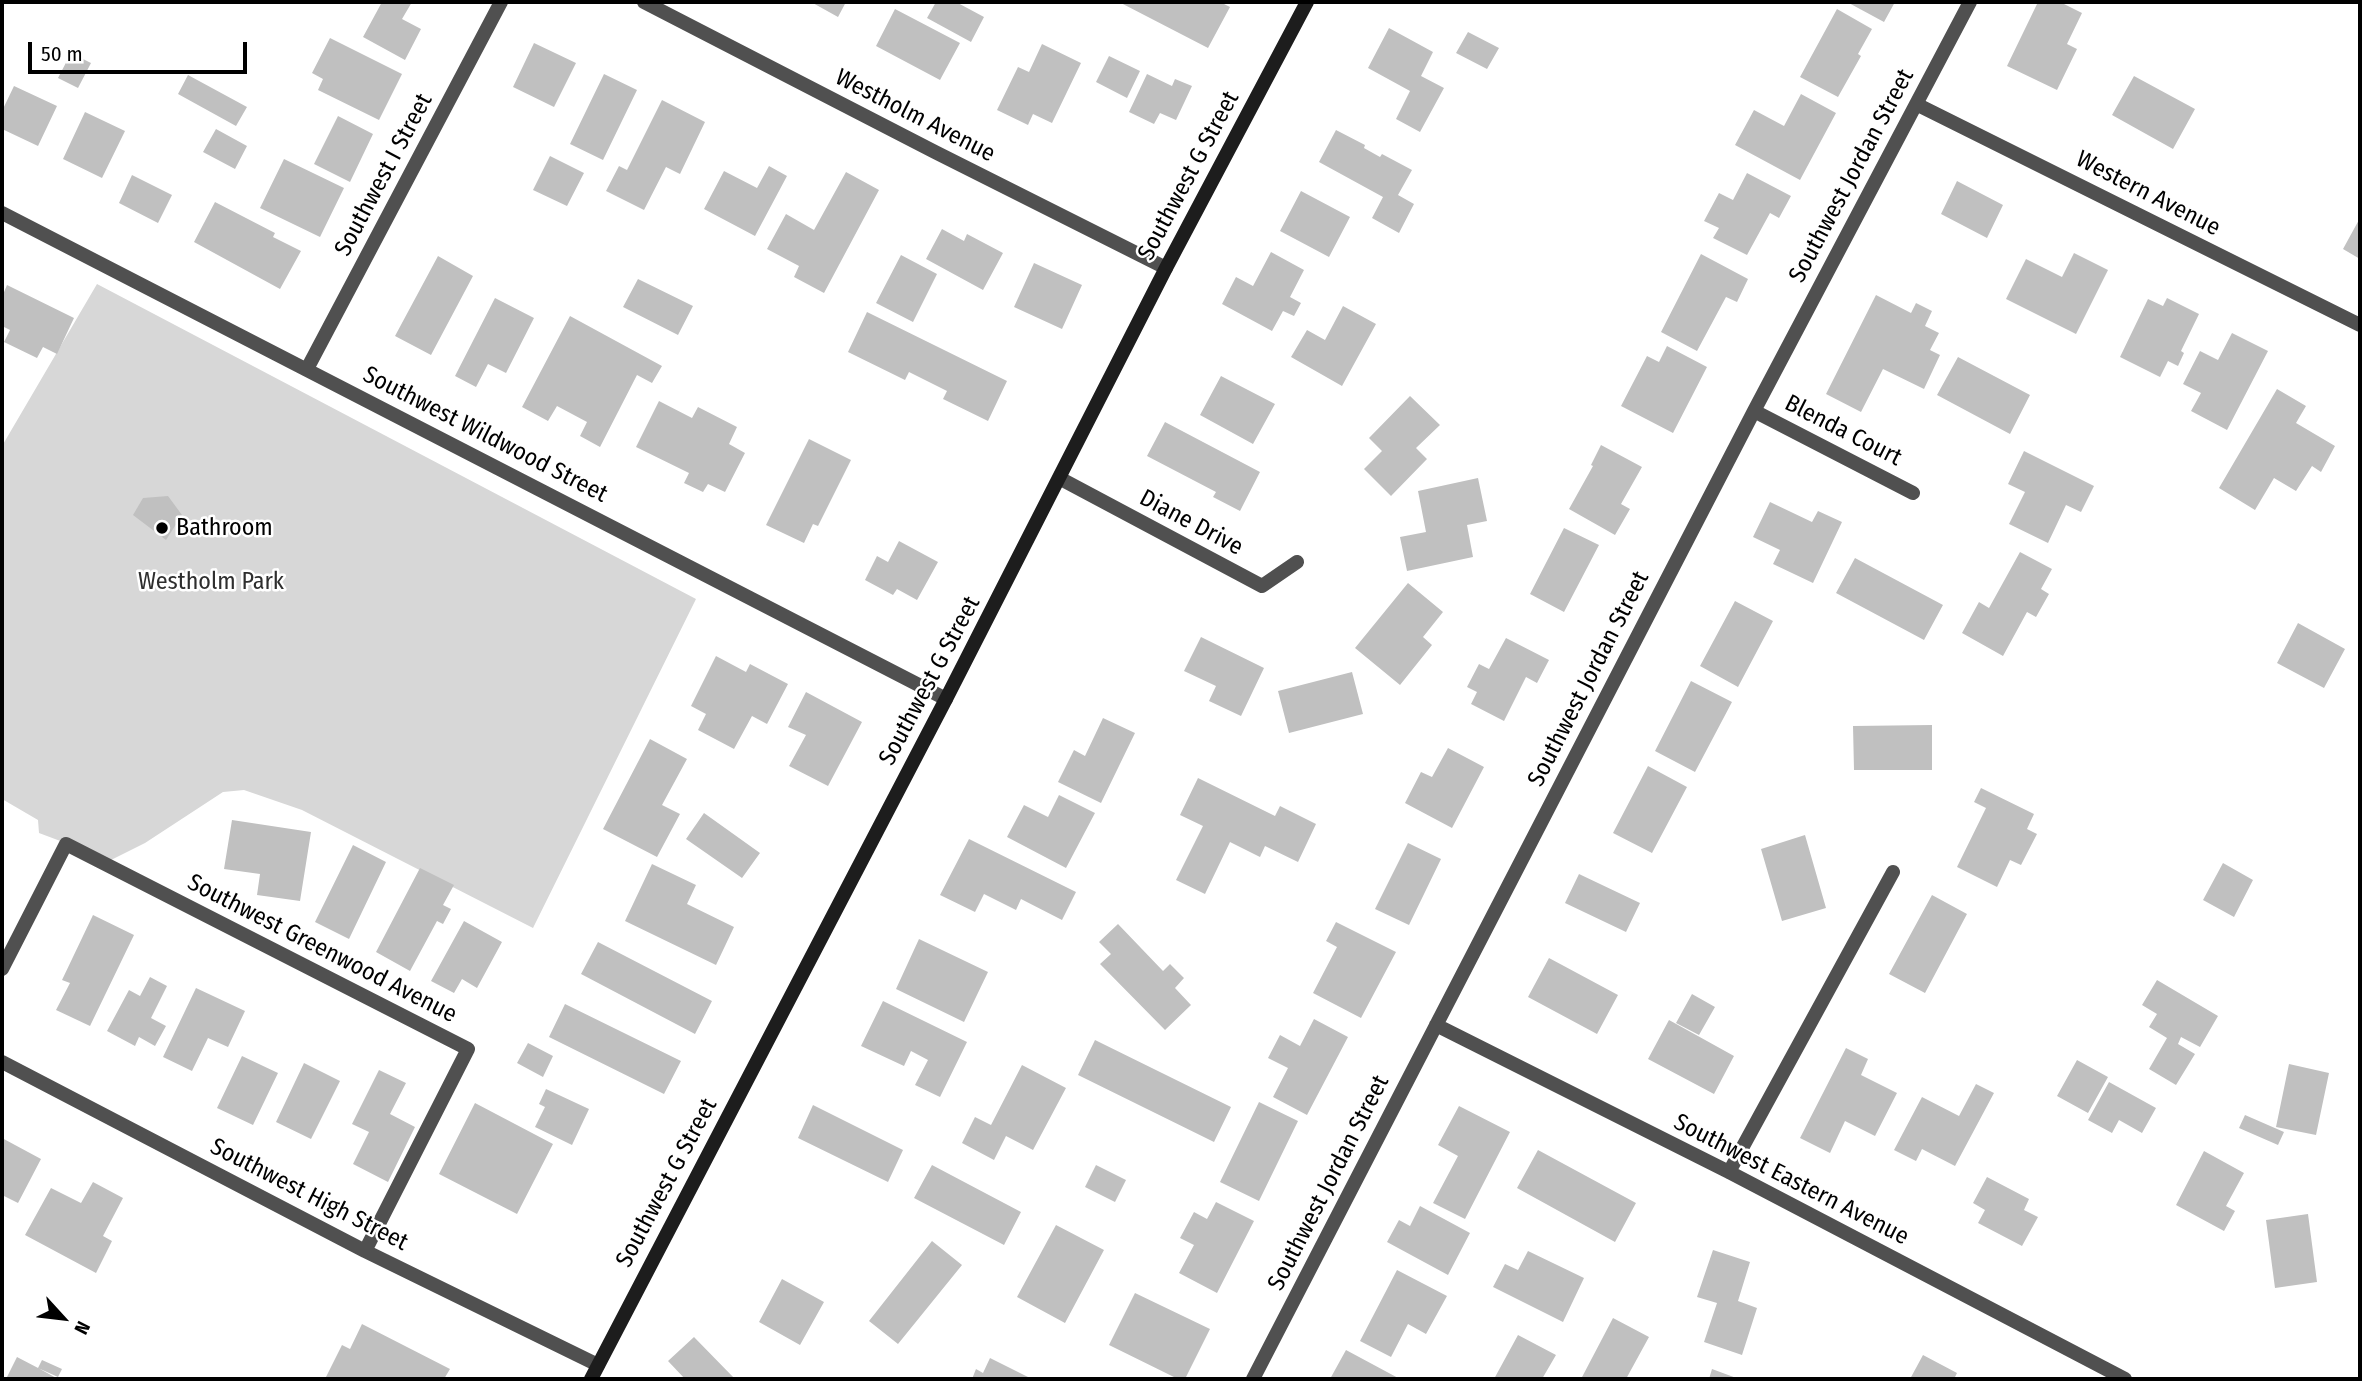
<!DOCTYPE html>
<style>
body{margin:0}
#map{position:relative;width:2362px;height:1381px;overflow:hidden;background:#fff;font-family:"Fira Sans Condensed",sans-serif}
canvas{display:block}
.frame{position:absolute;inset:0;border:4px solid #000;pointer-events:none}
.north{position:absolute;left:28px;top:1283px;width:70px;height:70px;-webkit-text-stroke:5px #fff;paint-order:stroke;rotate:117deg;font-size:19px;font-weight:700;line-height:28px;text-align:center;color:#000}
.north::after{content:'';display:block;margin:auto;width:24px;height:32px;background:#000;clip-path:polygon(50% 0,100% 100%,50% 72%,0 100%)}
.scale{position:absolute;left:28px;top:42px;width:219px;height:32px;box-sizing:border-box;border:4px solid #000;border-top:0;padding-left:9px;font-size:21px;line-height:24px;white-space:nowrap;color:#000;-webkit-text-stroke:5px #fff;paint-order:stroke}
</style>
<div id="map">
<canvas width="2362" height="1381"></canvas>
<div class="frame"></div>
<div class="north">N</div>
<div class="scale">50 m</div>
</div>
<script>
const ctx = document.querySelector('canvas').getContext('2d');
ctx.lineJoin = 'round';
function fillPath(path, color) {
  ctx.fillStyle = color;
  ctx.fill(path, 'evenodd');
}
function poly(rows) {
  const path = new Path2D();
  for (const r of rows) {
    path.moveTo(r[0], r[1]);
    for (let i = 2; i < r.length; i += 2) path.lineTo(r[i], r[i + 1]);
  }
  return path;
}
function stroke(path, color, width, dash) {
  ctx.strokeStyle = color;
  ctx.lineWidth = width;
  ctx.lineCap = dash ? 'butt' : 'round';
  ctx.setLineDash(dash || []);
  ctx.stroke(path);
}
function drawText(font, color, halo, rows, align = 'center') {
  ctx.font = font + ' "Fira Sans Condensed",sans-serif';
  ctx.lineWidth = 5;
  ctx.setLineDash([]);
  ctx.textBaseline = 'middle';
  ctx.strokeStyle = halo;
  ctx.fillStyle = color;
  for (const [text, x, y, turn = 0] of rows) {
    ctx.save();
    ctx.translate(x, y);
    ctx.rotate((+turn || 0) * Math.PI / 180);
    ctx.textAlign = isNaN(turn) ? turn : align;
    if (halo) ctx.strokeText(text, 0, 0);
    ctx.fillText(text, 0, 0);
    ctx.restore();
  }
}
fillPath(poly([
 [97,284,696,599,533,928,302,810,244,790,223,792,145,843,111,860,39,833,38,820,2,799,2,446]
]), '#d7d7d7');
fillPath(poly([
 [382,2,412,2,402,19,421,29,405,60,363,37],
 [811,2,846,2,838,17],
 [936,2,956,2,984,17,971,42,927,18],
 [1119,2,1220,2,1230,7,1208,48],
 [1847,2,1895,2,1884,22],
 [2038,2,2060,2,2082,13,2067,44,2077,49,2057,90,2007,66],
 [895,9,960,43,940,80,876,46],
 [1837,9,1872,29,1858,54,1861,56,1838,97,1800,77],
 [1389,28,1433,52,1421,76,1444,88,1420,132,1396,119,1410,91,1368,68],
 [1468,32,1499,48,1487,69,1456,53],
 [330,38,402,74,379,120,318,90,323,79,312,73],
 [534,43,576,63,554,107,513,87],
 [1042,44,1081,63,1052,123,1033,114,1028,125,997,110,1018,67,1029,72],
 [71,53,91,63,78,88,58,78],
 [1109,56,1140,71,1127,98,1096,82],
 [604,74,637,90,603,160,570,144],
 [1147,74,1172,86,1175,79,1192,86,1176,120,1160,113,1154,124,1129,112],
 [188,75,247,107,236,126,178,94],
 [2134,76,2195,109,2173,149,2112,115],
 [14,86,57,106,38,146,2,129,2,111],
 [1801,94,1836,113,1800,180,1735,145,1754,110,1784,126],
 [662,100,705,122,680,174,666,167,644,210,606,191,619,166,627,170],
 [85,112,125,131,102,178,63,159],
 [338,116,373,134,350,182,314,164],
 [216,129,247,146,235,169,203,152],
 [1336,130,1365,145,1364,148,1380,157,1382,154,1412,170,1398,195,1414,204,1399,233,1372,218,1383,197,1319,162],
 [550,156,584,173,567,206,533,190],
 [284,159,344,188,320,237,260,208],
 [769,166,787,176,755,236,704,209,724,171,757,188],
 [846,172,879,190,824,293,794,277,799,266,767,249,786,214,814,230],
 [1747,173,1791,196,1779,218,1770,213,1747,255,1713,238,1719,228,1704,221,1719,193,1733,200],
 [132,175,172,195,158,223,119,203],
 [1957,181,2003,205,1987,238,1941,214],
 [1301,191,1350,217,1329,257,1280,231],
 [215,202,275,233,273,237,301,251,280,289,194,242],
 [2360,218,2360,259,2343,249],
 [942,229,964,241,967,234,1003,253,983,290,926,259],
 [1271,252,1304,270,1290,297,1301,303,1294,316,1283,311,1272,331,1222,304,1236,277,1253,286],
 [2074,253,2108,270,2076,334,2006,299,2026,259,2062,277],
 [1701,254,1748,279,1737,302,1726,297,1697,351,1661,332],
 [901,255,937,274,913,322,876,303],
 [438,256,473,276,431,355,395,336],
 [1034,263,1082,285,1062,329,1014,307],
 [638,279,693,306,678,335,623,307],
 [7,285,74,318,57,354,43,347,37,358,4,342,10,330,2,326,2,297],
 [1876,295,1911,313,1916,303,1932,311,1925,326,1939,333,1930,350,1940,355,1924,389,1883,369,1861,412,1826,394],
 [495,298,534,318,506,373,488,364,476,387,455,376],
 [2167,298,2199,314,2181,351,2184,353,2178,366,2168,361,2160,377,2120,357,2148,299,2163,306],
 [1343,306,1376,324,1342,386,1291,357,1307,330,1325,340],
 [867,312,1007,381,988,421,943,399,947,391,909,372,905,380,848,352],
 [570,316,662,366,652,383,637,375,600,447,580,436,587,422,557,406,548,421,522,407],
 [2232,333,2268,351,2227,430,2191,411,2201,393,2183,384,2200,351,2218,360],
 [1667,346,1707,367,1673,433,1621,406,1647,356,1659,362],
 [1958,357,2030,395,2010,434,1937,395],
 [1221,376,1275,404,1253,444,1200,415],
 [2277,389,2306,406,2296,423,2335,446,2321,472,2312,466,2296,491,2274,478,2255,510,2219,488],
 [1410,396,1440,425,1416,448,1427,459,1391,496,1364,469,1382,451,1369,438],
 [659,401,692,418,698,407,737,427,729,444,745,453,725,492,708,484,703,492,684,483,689,473,636,447],
 [1165,422,1260,472,1240,511,1213,497,1216,492,1147,456],
 [809,439,851,460,818,526,813,524,804,543,766,525],
 [1601,445,1642,467,1621,504,1630,509,1615,535,1569,509,1593,466,1591,465],
 [2024,451,2094,486,2081,512,2066,505,2048,543,2009,524,2025,492,2008,484],
 [1478,478,1487,521,1467,525,1473,557,1407,571,1400,537,1426,532,1418,491],
 [168,496,182,515,166,540,133,515,143,498],
 [1770,502,1812,522,1818,511,1842,522,1813,583,1773,564,1780,550,1753,537],
 [1564,528,1599,545,1564,612,1530,594],
 [899,541,938,562,917,600,897,589,893,595,865,580,877,556,888,562],
 [2020,552,2052,569,2041,589,2049,594,2036,617,2027,612,2003,656,1962,633,1979,602,1989,608],
 [1855,558,1943,605,1924,640,1836,593],
 [1408,583,1443,612,1423,637,1432,645,1400,685,1355,648],
 [1735,601,1773,621,1738,687,1700,666],
 [2298,623,2345,649,2324,688,2277,663],
 [1201,637,1264,668,1241,716,1209,701,1216,686,1184,671],
 [1506,638,1549,660,1537,683,1526,677,1504,721,1471,704,1477,692,1467,687,1479,664,1489,669],
 [716,656,746,672,750,664,788,684,767,724,752,716,734,749,698,730,706,714,691,706],
 [1352,672,1363,714,1289,733,1278,691],
 [1691,681,1732,702,1695,772,1655,751],
 [806,692,862,722,828,786,789,766,806,735,788,727],
 [1103,718,1135,733,1101,803,1058,782,1074,750,1085,756],
 [1932,725,1932,770,1854,770,1853,726],
 [650,739,687,759,662,805,680,814,657,857,603,829],
 [1448,748,1484,767,1452,828,1405,803,1421,772,1432,777],
 [1648,766,1687,787,1652,853,1613,833],
 [1198,778,1275,816,1280,806,1316,824,1298,862,1265,846,1260,857,1230,842,1205,894,1176,880,1203,826,1180,815],
 [1981,788,2034,814,2027,829,2037,834,2021,865,2010,860,1997,887,1957,867,1986,808,1974,802],
 [1059,795,1095,813,1066,868,1007,837,1024,805,1048,817],
 [704,813,760,853,742,878,686,839],
 [232,820,311,832,300,901,257,895,260,874,224,869],
 [1805,835,1826,908,1782,921,1761,849],
 [969,839,1076,892,1062,920,1021,899,1016,910,984,894,975,912,940,895],
 [1408,843,1441,859,1409,925,1375,909],
 [353,845,386,862,349,939,315,922],
 [2223,863,2253,880,2234,917,2203,900],
 [652,864,696,885,687,904,734,927,716,965,625,921],
 [420,868,454,885,443,905,451,909,443,924,437,921,410,971,376,952],
 [1579,874,1640,903,1626,932,1565,903],
 [1932,895,1967,914,1925,993,1889,974],
 [93,915,134,935,90,1026,56,1010,70,983,62,980],
 [464,921,502,942,477,988,462,979,454,993,431,981],
 [1336,922,1396,952,1361,1018,1313,993,1337,947,1326,941],
 [1118,924,1163,971,1170,964,1184,978,1175,988,1191,1005,1165,1030,1100,964,1111,954,1099,942],
 [919,939,988,972,964,1022,896,989],
 [598,942,712,1001,695,1034,581,974],
 [1549,958,1618,995,1597,1034,1528,997],
 [150,977,167,986,151,1018,166,1026,155,1046,139,1037,135,1046,107,1031,129,990,140,996],
 [2157,980,2218,1016,2200,1047,2181,1037,2178,1044,2195,1054,2176,1085,2149,1069,2167,1038,2149,1027,2157,1014,2142,1005],
 [196,988,245,1011,228,1047,208,1038,192,1071,163,1057],
 [1692,994,1715,1007,1699,1035,1676,1023],
 [883,1001,967,1042,940,1097,915,1085,928,1060,911,1051,904,1066,861,1046],
 [565,1004,681,1061,664,1094,549,1037],
 [1314,1019,1348,1037,1307,1115,1273,1097,1288,1068,1268,1058,1280,1035,1300,1046],
 [1669,1020,1734,1056,1714,1094,1648,1059],
 [1095,1040,1231,1107,1214,1142,1078,1075],
 [528,1043,553,1056,543,1077,517,1063],
 [1846,1048,1868,1059,1861,1075,1897,1093,1875,1136,1845,1121,1830,1153,1800,1138],
 [242,1056,278,1073,253,1125,217,1108],
 [2077,1060,2108,1077,2088,1113,2057,1096],
 [304,1063,340,1081,311,1139,276,1122],
 [2289,1064,2329,1073,2316,1135,2276,1127],
 [1022,1065,1066,1088,1033,1150,1006,1136,994,1160,962,1143,975,1117,991,1125],
 [379,1070,406,1083,390,1114,415,1127,388,1182,353,1164,369,1132,352,1124],
 [2109,1082,2156,1108,2142,1133,2119,1120,2112,1133,2088,1120],
 [1976,1084,1994,1093,1955,1166,1922,1149,1916,1161,1894,1150,1922,1097,1959,1116],
 [546,1089,589,1109,572,1145,535,1127,545,1107,539,1104],
 [1259,1102,1298,1121,1259,1201,1220,1182],
 [475,1103,553,1144,517,1214,439,1174],
 [813,1105,903,1150,888,1182,798,1138],
 [1459,1106,1510,1132,1465,1219,1433,1203,1458,1156,1438,1145],
 [2245,1115,2284,1132,2278,1145,2239,1128],
 [2,1138,41,1159,18,1203,2,1195],
 [1538,1150,1636,1203,1615,1242,1517,1188],
 [2204,1151,2244,1173,2226,1206,2235,1211,2224,1231,2176,1205],
 [932,1165,1021,1212,1004,1245,914,1198],
 [1096,1165,1126,1180,1115,1202,1085,1187],
 [1987,1177,2029,1199,2024,1210,2038,1217,2022,1246,1978,1223,1985,1210,1973,1203],
 [93,1182,123,1198,103,1236,112,1241,96,1273,25,1235,51,1188,81,1203],
 [1216,1202,1254,1221,1217,1293,1179,1273,1194,1245,1180,1238,1194,1212,1207,1219],
 [1420,1206,1470,1233,1448,1275,1387,1242,1399,1220,1410,1226],
 [2308,1214,2317,1282,2275,1288,2266,1220],
 [1056,1225,1104,1250,1065,1323,1017,1297],
 [932,1241,962,1265,898,1344,869,1321],
 [1713,1250,1750,1262,1738,1301,1757,1308,1742,1355,1704,1342,1717,1303,1697,1297],
 [1528,1251,1584,1278,1563,1322,1493,1287,1505,1264,1518,1270],
 [1397,1270,1447,1296,1426,1334,1408,1324,1391,1357,1360,1341],
 [782,1279,824,1302,800,1345,759,1322],
 [1135,1293,1210,1329,1185,1379,1178,1379,1109,1345],
 [1613,1318,1649,1337,1626,1379,1581,1379],
 [362,1324,450,1369,444,1379,325,1379,342,1345,350,1349],
 [1518,1335,1556,1355,1542,1379,1494,1379],
 [694,1337,735,1379,685,1379,668,1361],
 [1346,1350,1400,1379,1330,1379],
 [1923,1355,1957,1373,1954,1379,1910,1379],
 [17,1357,40,1369,58,1379,6,1379],
 [990,1358,1028,1377,1027,1379,972,1379,976,1369,983,1373],
 [42,1360,62,1369,58,1377,38,1368],
 [1712,1369,1739,1379,1709,1379]
]), '#c0c0c0');
stroke(poly([
 [1916,104,2360,325],
 [2,213,946,699],
 [307,369,501,2],
 [1754,411,1913,493],
 [1061,479,1262,586,1297,562],
 [2,969,66,844,468,1049,365,1251],
 [1436,1025,1729,1172,2125,1379],
 [2,1062,365,1251,598,1365],
 [1729,1172,1893,872],
 [1253,1379,1754,411,1970,2]
]), '#505050', 14);
stroke(poly([
 [644,2,935,152,1166,268]
]), '#505050', 14);
stroke(poly([
 [591,1379,946,699,1166,268,1307,2]
]), '#1d1d1d', 14);
for (const [x, y, r, color] of [
 [162,528,7,"#000"]
]) {
  const dot = new Path2D();
  dot.arc(x, y, r, 0, 2 * Math.PI);
  ctx.fillStyle = color;
  ctx.fill(dot);
  stroke(dot, '#fff', 2.5);
}
drawText('24px', '#000', '#fff', [
 ["Westholm Avenue",915,116,27],
 ["Southwest I Street",384,175,-62],
 ["Southwest G Street",1189,176,-62],
 ["Southwest Jordan Street",1852,176,-62],
 ["Western Avenue",2148,194,27],
 ["Blenda Court",1843,431,27],
 ["Southwest Wildwood Street",485,435,27],
 ["Diane Drive",1191,523,28],
 ["Southwest Jordan Street",1589,679,-63],
 ["Southwest G Street",930,681,-62],
 ["Southwest Greenwood Avenue",322,949,27],
 ["Southwest Eastern Avenue",1791,1180,27],
 ["Southwest G Street",667,1183,-62],
 ["Southwest Jordan Street",1329,1183,-63],
 ["Southwest High Street",309,1195,27]
]);
drawText('24px', '#000', '#fff', [
 ["Bathroom",176,528]
], 'left');
drawText('24px', '#2e2e2e', '#fff', [
 ["Westholm Park",211,582]
]);
</script>
